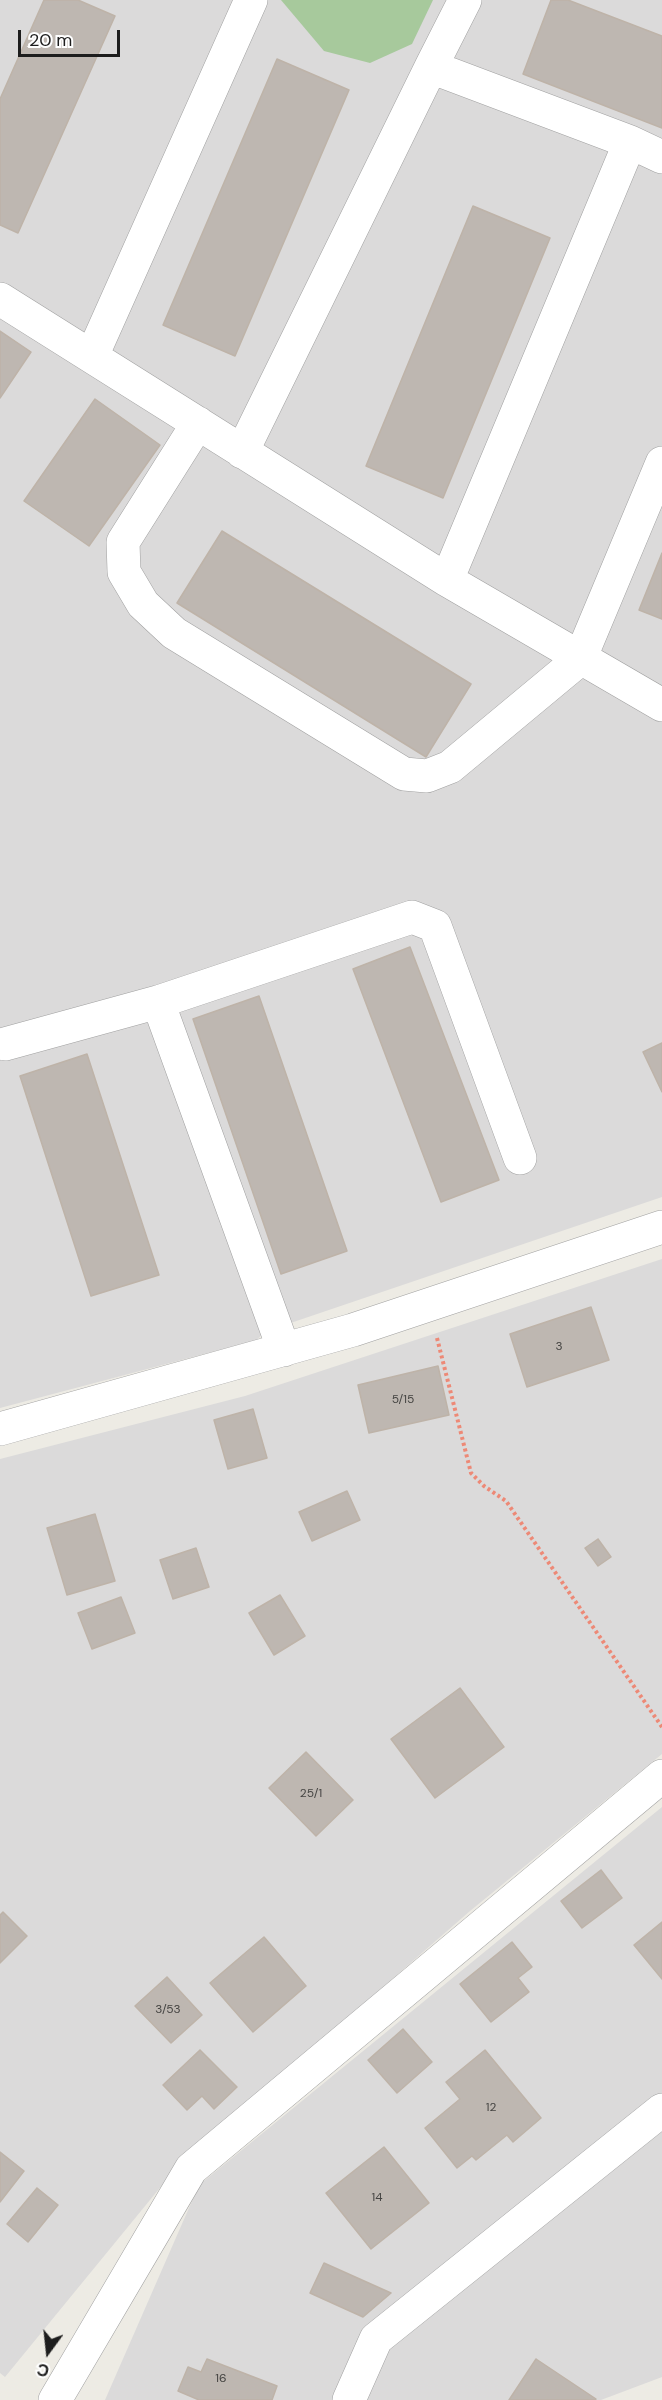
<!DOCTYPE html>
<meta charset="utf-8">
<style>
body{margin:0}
#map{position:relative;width:662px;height:2400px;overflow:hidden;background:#edebe4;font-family:"DM Sans",sans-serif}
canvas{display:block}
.north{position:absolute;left:18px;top:2322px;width:60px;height:60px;-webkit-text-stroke:4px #fff;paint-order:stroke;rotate:195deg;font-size:16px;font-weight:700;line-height:24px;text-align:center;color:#1d1d1d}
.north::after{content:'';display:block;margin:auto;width:21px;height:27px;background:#1d1d1d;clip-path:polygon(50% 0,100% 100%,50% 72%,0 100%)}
.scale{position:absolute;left:18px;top:30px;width:102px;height:27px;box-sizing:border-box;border:3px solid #1d1d1d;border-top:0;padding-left:8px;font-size:18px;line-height:21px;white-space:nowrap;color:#1d1d1d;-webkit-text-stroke:4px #fff;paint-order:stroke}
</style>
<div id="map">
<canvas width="662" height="2400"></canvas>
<div class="north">С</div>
<div class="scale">20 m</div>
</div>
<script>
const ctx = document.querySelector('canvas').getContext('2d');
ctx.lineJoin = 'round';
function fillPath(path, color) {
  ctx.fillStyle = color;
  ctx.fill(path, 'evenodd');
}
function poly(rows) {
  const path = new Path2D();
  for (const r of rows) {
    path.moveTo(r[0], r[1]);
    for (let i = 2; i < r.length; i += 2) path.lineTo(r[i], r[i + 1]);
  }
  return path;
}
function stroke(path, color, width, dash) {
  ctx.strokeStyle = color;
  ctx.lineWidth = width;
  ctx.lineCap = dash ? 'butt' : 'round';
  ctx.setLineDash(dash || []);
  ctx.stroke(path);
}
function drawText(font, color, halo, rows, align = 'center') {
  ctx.font = font + ' "DM Sans",sans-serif';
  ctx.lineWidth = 4.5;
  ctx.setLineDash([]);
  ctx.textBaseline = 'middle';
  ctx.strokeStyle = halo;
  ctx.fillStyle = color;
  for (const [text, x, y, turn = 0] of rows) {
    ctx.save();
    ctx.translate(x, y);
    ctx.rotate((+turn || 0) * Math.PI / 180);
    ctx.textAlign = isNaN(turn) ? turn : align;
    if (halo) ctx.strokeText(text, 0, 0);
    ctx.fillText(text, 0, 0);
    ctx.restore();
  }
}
fillPath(poly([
 [0,0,662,0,662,1197,264,1332,257,1340,0,1408],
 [662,1259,662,1754,470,1911,177,2167,5,2377,0,2373,0,1459,245,1396],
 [662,1807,662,2377,601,2400,105,2400,199,2185]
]), '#dbdada');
fillPath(poly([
 [281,0,433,0,412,44,370,63,324,51]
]), '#a7c99c');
const building = poly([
 [44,0,78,0,115,16,18,233,0,225,0,99,44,0],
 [551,0,568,0,662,36,662,128,523,74,551,0],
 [277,59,349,90,235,356,163,325,277,59],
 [473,206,550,238,443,498,366,466,473,206],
 [0,331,31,352,0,398,0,331],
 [95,399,160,445,89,546,24,501,95,399],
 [222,531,471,684,426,757,177,603,222,531],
 [662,553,662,619,639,610,662,553],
 [410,947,499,1180,441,1202,353,969,410,947],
 [259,996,347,1251,281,1274,193,1019,259,996],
 [662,1043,662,1092,643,1052,662,1043],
 [87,1054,159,1275,91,1296,20,1076,87,1054],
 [591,1307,609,1360,527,1387,510,1334,591,1307],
 [438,1366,449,1415,369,1433,358,1385,438,1366],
 [253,1409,267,1458,228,1469,214,1420,253,1409],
 [347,1491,360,1520,312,1541,299,1512,347,1491],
 [95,1514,115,1581,67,1595,47,1528,95,1514],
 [598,1539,611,1557,598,1566,585,1548,598,1539],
 [196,1548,209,1587,173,1599,160,1560,196,1548],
 [280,1595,305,1636,274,1655,249,1613,280,1595],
 [121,1597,135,1633,92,1649,78,1613,121,1597],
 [460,1688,504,1747,435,1798,391,1739,460,1688],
 [306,1752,353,1800,316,1836,269,1788,306,1752],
 [601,1870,622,1898,582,1928,561,1901,601,1870],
 [3,1912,27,1936,0,1963,0,1915,3,1912],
 [662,1922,662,1979,634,1945,662,1922],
 [264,1937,306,1986,253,2032,210,1983,264,1937],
 [512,1942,532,1967,518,1978,529,1992,491,2022,460,1984,512,1942],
 [167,1977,202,2015,171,2043,135,2006,167,1977],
 [403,2029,432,2062,397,2093,368,2060,403,2029],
 [200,2050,237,2087,214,2109,202,2096,187,2110,163,2085,200,2050],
 [485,2050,541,2118,513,2142,507,2135,476,2160,472,2156,457,2168,425,2128,460,2099,446,2082,485,2050],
 [384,2147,429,2203,371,2249,326,2193,384,2147],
 [0,2152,24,2171,0,2202,0,2152],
 [37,2188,58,2205,28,2242,7,2224,37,2188],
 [324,2263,391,2293,363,2317,310,2293,324,2263],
 [207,2359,277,2386,272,2400,199,2400,178,2391,188,2367,201,2372,207,2359],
 [536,2359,596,2399,595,2400,509,2400,536,2359]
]);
fillPath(building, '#beb7b1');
stroke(building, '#beb3a8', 1.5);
const minor = poly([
 [431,67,465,0],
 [0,299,447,580,662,705],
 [92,356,251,0],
 [198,423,123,542,124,572,143,604,174,633,404,774,427,776,450,767,580,659,662,463],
 [242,452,431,67,630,142],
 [447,580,630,142,662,157],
 [5,1044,158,1002],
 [284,1350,158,1002,412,917,435,926,520,1158],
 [0,1429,353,1330,662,1227],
 [55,2400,191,2169,662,1776],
 [349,2400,376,2339,662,2110]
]);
stroke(minor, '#a1a1a1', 34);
stroke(poly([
 [437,1338,471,1473,484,1486,506,1501,662,1727]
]), '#ed8976', 4, [3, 3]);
stroke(minor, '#fff', 33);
drawText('12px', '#454442', null, [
 ["3",559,1347],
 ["5/15",403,1400],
 ["25/1",311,1794],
 ["3/53",168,2010],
 ["12",491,2108],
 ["14",377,2198],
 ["16",221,2379]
]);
</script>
